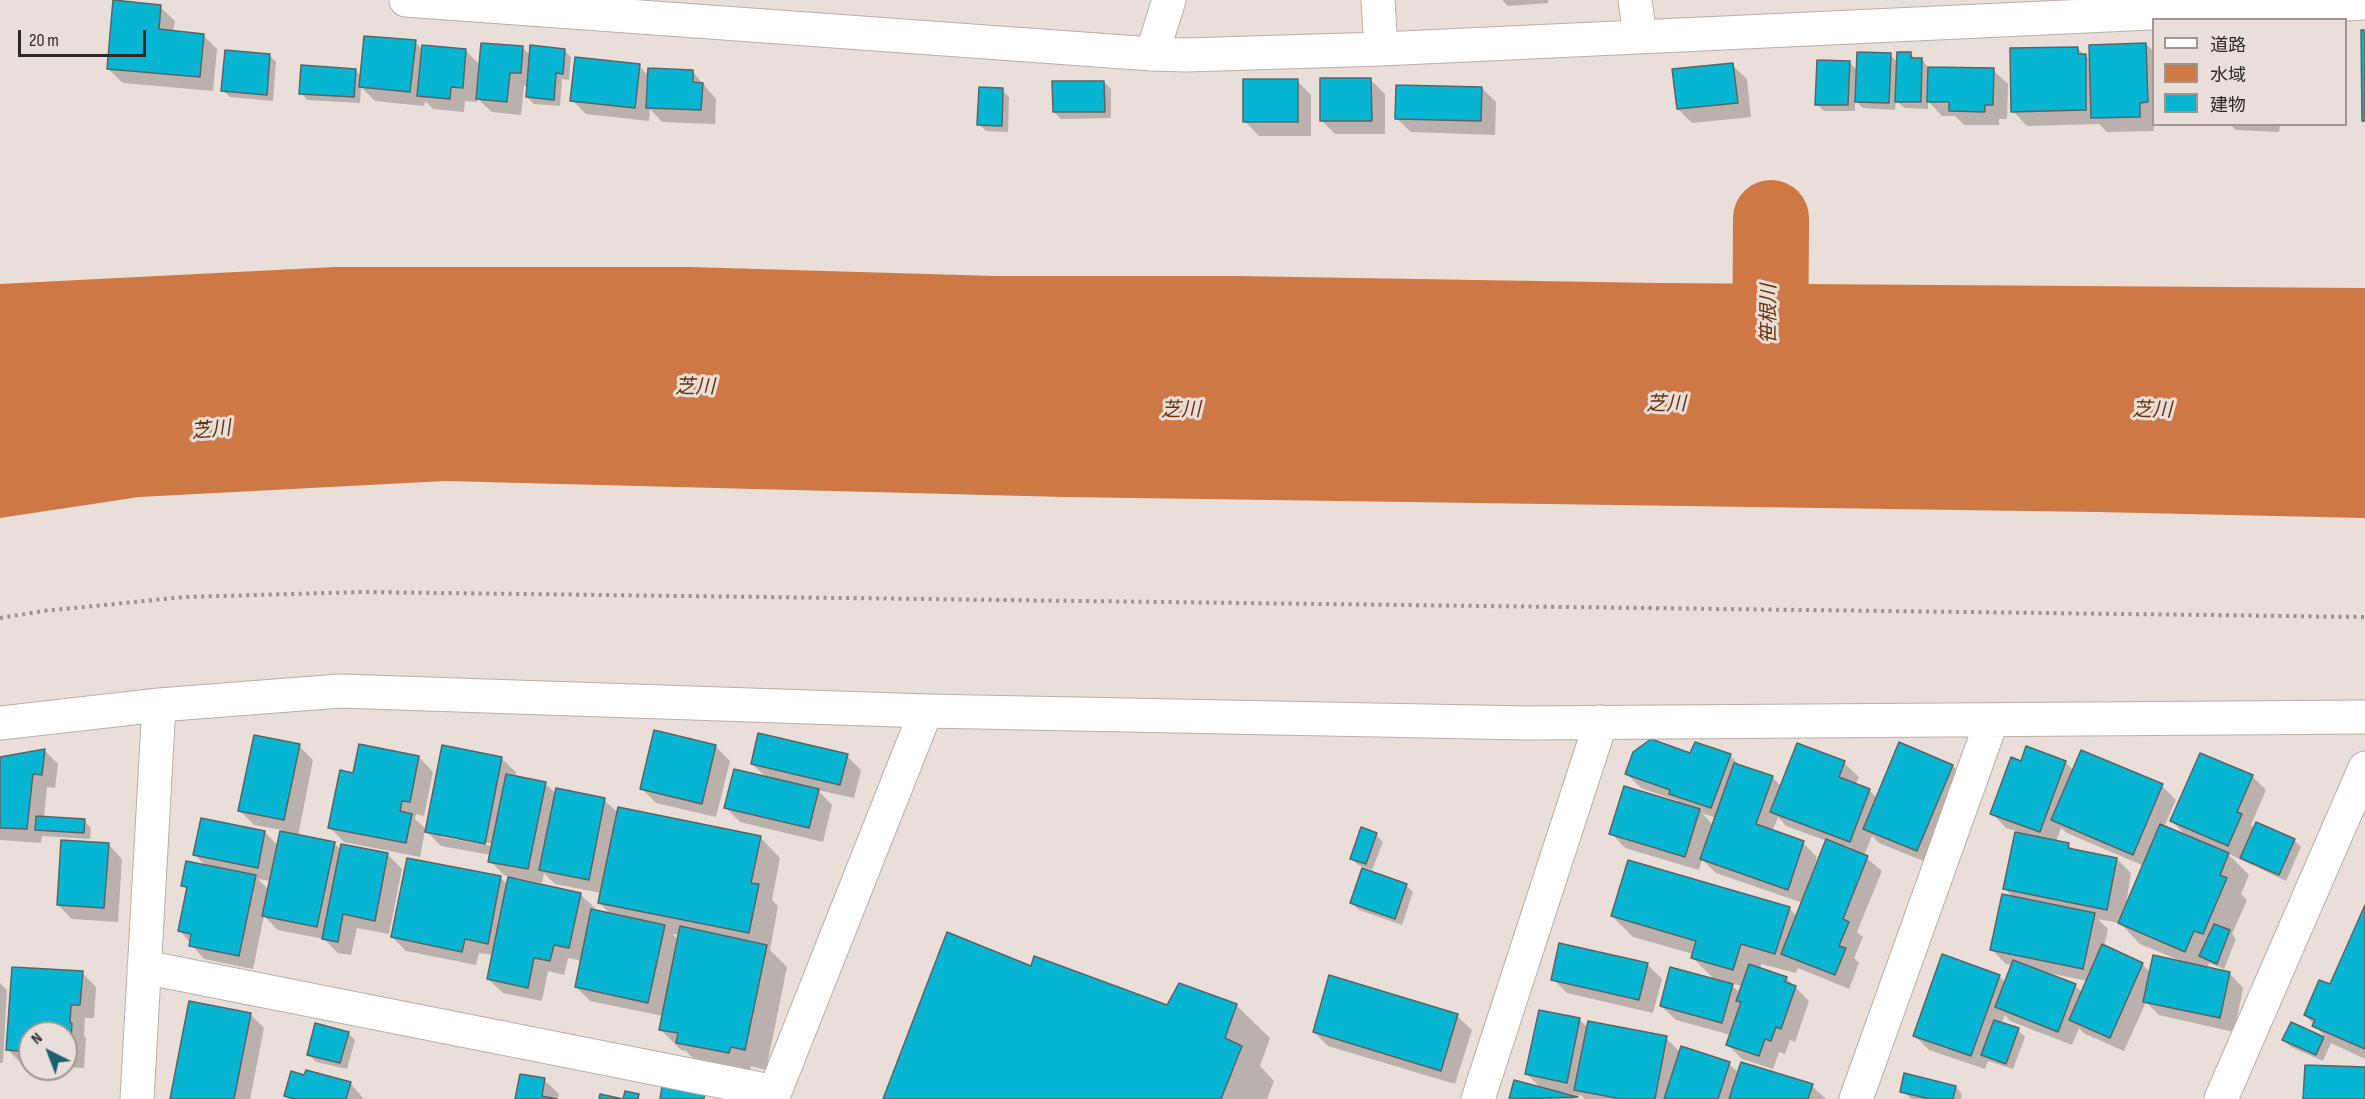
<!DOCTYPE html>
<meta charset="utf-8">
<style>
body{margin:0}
#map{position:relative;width:2365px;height:1099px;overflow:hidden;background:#e9ded8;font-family:"Sofia Sans Condensed","Noto Sans JP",sans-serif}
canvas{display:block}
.legend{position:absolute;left:2152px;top:18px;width:195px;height:108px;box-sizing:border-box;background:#e9ded8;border:2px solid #9e9691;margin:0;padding:8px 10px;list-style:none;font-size:18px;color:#2d2927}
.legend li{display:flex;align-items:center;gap:12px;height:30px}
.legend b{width:30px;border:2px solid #9e9691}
.north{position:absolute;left:18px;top:1021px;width:60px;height:60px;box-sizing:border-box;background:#e9ded8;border:2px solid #9e9691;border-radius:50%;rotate:318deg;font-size:16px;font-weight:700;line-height:24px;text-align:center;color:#2d2927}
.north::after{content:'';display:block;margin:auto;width:21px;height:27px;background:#1a6271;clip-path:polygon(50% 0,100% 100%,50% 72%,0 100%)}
.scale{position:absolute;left:18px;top:30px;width:128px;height:27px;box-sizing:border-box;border:3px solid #2d2927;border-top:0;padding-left:8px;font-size:18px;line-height:21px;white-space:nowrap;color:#2d2927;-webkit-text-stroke:4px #e9ded8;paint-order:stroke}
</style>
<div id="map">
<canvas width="2365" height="1099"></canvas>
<ul class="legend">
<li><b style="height:8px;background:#fff"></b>道路</li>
<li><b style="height:16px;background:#ce7846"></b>水域</li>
<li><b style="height:16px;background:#08b6d3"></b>建物</li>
</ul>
<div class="north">N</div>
<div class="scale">20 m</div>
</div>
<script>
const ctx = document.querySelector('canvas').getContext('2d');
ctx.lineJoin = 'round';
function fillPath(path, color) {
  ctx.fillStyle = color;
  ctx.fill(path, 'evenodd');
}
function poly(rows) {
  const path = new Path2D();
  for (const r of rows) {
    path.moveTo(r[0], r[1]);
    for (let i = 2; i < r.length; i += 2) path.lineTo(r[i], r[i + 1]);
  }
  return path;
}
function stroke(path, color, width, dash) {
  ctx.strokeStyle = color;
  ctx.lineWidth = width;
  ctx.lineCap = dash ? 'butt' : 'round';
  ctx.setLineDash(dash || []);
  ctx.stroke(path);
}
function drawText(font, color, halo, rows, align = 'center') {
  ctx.font = font + ' "Sofia Sans Condensed","Noto Sans JP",sans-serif';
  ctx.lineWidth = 6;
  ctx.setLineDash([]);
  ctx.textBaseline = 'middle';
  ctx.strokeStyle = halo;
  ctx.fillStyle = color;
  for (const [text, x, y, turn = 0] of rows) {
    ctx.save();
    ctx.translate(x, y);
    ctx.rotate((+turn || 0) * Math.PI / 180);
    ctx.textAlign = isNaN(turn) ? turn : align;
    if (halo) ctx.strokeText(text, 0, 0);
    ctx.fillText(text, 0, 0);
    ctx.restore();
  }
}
fillPath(poly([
 [335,267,690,267,995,276,1236,276,1657,283,2365,288,2365,518,2097,512,1065,497,445,481,139,497,0,518,0,284]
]), '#ce7846');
fillPath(poly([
 [1502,0,1548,0,1548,3,1508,6],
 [160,7,175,21,173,32,203,35,217,49,213,91,123,83,108,69],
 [415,42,423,50,465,50,480,65,522,47,531,56,564,50,571,57,569,80,562,79,560,106,534,104,527,97,528,86,524,86,521,115,492,112,477,98,477,102,465,101,464,112,433,109,425,101,424,106,375,101,361,87,360,103,307,100,301,93,355,70,362,77],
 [2146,44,2154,52,2154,131,2107,132,2099,124,2027,126,2013,111,2077,48,2091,61],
 [1910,53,1916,59,1922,59,1929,69,1993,70,2008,84,2007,119,1999,119,1999,125,1964,125,1955,116,1942,116,1928,101,1928,109,1904,108,1896,100,1895,110,1863,108,1855,100,1855,111,1824,111,1817,104,1849,62,1858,71,1890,55,1898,62],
 [269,55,276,62,273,101,230,97,223,91],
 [1732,65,1747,79,1751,117,1692,123,1678,109],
 [639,66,649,76,693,72,716,99,715,124,662,122,650,109,649,121,586,114,572,100],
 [1371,80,1385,94,1385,134,1335,134,1321,120],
 [1297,81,1311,95,1311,136,1259,136,1245,121],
 [1104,82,1111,89,1111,118,1061,119,1054,112],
 [1482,88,1496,102,1495,135,1411,132,1396,118],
 [1002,90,1009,97,1008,132,986,131,979,124],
 [2191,124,2280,124,2279,132,2236,130,2231,125],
 [1900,744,1953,766,1967,780,1931,864,1879,843,1872,836,1864,856,1882,871,1857,932,1863,937,1854,958,1859,963,1849,989,1798,968,1796,973,1761,964,1760,969,1786,978,1809,1001,1795,1042,1790,1040,1785,1054,1779,1052,1773,1069,1742,1059,1728,1045,1731,1035,1676,1020,1661,1006,1716,981,1692,957,1693,954,1633,937,1612,916,1789,908,1798,917,1803,903,1716,873,1702,859,1699,870,1625,848,1611,833,1683,806,1678,801,1641,788,1627,774,1691,755,1730,755,1741,767,1773,778,1782,787,1844,763,1859,777,1855,785,1870,791,1877,798],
 [1702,813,1716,818,1713,825],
 [1778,817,1786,826,1827,841,1814,875,1812,874,1817,857,1803,843,1772,832],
 [1729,983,1743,986,1740,993],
 [299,746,313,760,298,836,334,843,341,850,388,855,402,869,389,934,357,928,351,955,338,953,324,939,278,930,264,916,253,969,204,959,180,931,188,890,183,885,207,867,195,855,265,832,278,846,282,830,254,825,240,811],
 [258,879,271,881,269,890],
 [715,746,730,761,716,817,656,803,642,789],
 [44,750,58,764,55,788,47,787,44,818,84,821,91,828,90,839,42,836,41,843,0,840,0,758],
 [847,756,861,770,854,798,818,790,832,805,823,842,740,822,726,808,767,778,752,764],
 [419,757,433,772,424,816,416,814,415,819,427,830,501,758,516,772,515,778,545,783,556,794,604,800,618,813,760,837,780,858,772,900,778,906,770,950,787,967,766,1070,751,1066,749,1073,698,1063,686,1051,681,1050,660,1029,663,1016,590,1001,576,987,582,961,568,958,564,975,548,971,542,1001,503,993,488,979,493,955,479,953,476,965,406,951,392,937,408,859,501,878,508,885,509,877,504,875,490,861,491,855,441,846,425,830,420,857,344,842,330,828,354,775],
 [441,834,493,844,492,846,441,837],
 [544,873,555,884,601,893,599,903,612,915,594,912,595,908,580,894,514,880,515,878,542,883],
 [672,934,680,935,679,940],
 [2065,762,2073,770,2162,786,2176,800,2164,827,2188,838,2172,821,2252,776,2266,790,2251,825,2255,829,2294,840,2301,847,2286,881,2227,853,2249,875,2241,894,2247,900,2232,934,2236,939,2224,969,2209,963,2207,969,2229,973,2243,988,2234,1032,2159,1015,2146,1002,2124,1051,2085,1034,2079,1028,2072,1045,2010,1021,2005,1015,2001,1024,2018,1030,2025,1037,2013,1069,1988,1061,1985,1069,1929,1050,1915,1036,1999,976,2006,983,2013,965,2006,964,1992,950,2014,898,2005,889,2017,831,2006,828,1992,813,2022,763],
 [2061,828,2067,833,2144,866,2125,910,2131,873,2117,859,2075,851,2068,844,2056,842],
 [2098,919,2120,923,2140,944,2184,962,2151,973,2142,964,2104,947,2108,929],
 [2044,972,2088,981,2083,993,2075,986,2043,973],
 [1376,835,1383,842,1372,870,1358,865,1351,858],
 [108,844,122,859,118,922,72,919,58,905],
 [1406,885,1413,892,1402,925,1359,910,1352,903],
 [2365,909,2365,1059,2331,1043,2323,1061,2291,1047,2284,1040,2292,1024,2327,1039,2305,1015,2331,986],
 [1648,965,1662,979,1653,1013,1567,993,1553,979],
 [1031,968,1168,1007,1236,1005,1270,1038,1260,1066,1274,1081,1267,1099,885,1099],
 [82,973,96,987,94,1018,85,1018,84,1036,86,1038,84,1068,66,1067,66,1033,30,1033,30,1064,22,1064,8,1050],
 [0,983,7,990,3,1063,0,1063],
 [250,1014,264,1028,250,1099,172,1099],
 [1457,1016,1472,1030,1455,1084,1328,1046,1314,1032],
 [1579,1019,1588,1028,1666,1038,1680,1052,1729,1064,1739,1073,1812,1086,1826,1099,1585,1099,1580,1094,1580,1096,1563,1092,1562,1095,1577,1099,1511,1099,1515,1082,1542,1089,1527,1074],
 [348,1033,355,1040,347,1069,316,1062,309,1055],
 [544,1080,559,1094,558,1099,516,1099],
 [350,1083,364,1099,289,1099,286,1096],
 [1956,1087,1962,1094,1961,1099,1912,1099,1901,1091]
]), '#0003');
stroke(poly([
 [1770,390,1771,218]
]), '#ce7846', 76);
const building = poly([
 [113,0,161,5,159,29,204,34,200,77,107,69,113,0],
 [2361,30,2365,30,2365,121,2362,121,2361,30],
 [364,36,416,40,410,92,359,87,364,36],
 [481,43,523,46,521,73,510,73,507,102,476,99,481,43],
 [2146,43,2148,102,2140,103,2140,117,2091,118,2089,45,2146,43],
 [422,45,466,49,463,88,451,87,450,99,417,96,422,45],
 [530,45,565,49,563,74,556,73,554,100,526,97,530,45],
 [2078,47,2078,54,2086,54,2086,110,2011,112,2010,48,2078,47],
 [225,50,270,54,267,95,221,91,225,50],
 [1857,52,1891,53,1889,103,1855,102,1857,52],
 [1897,52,1911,52,1911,58,1922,58,1921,102,1895,102,1897,52],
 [575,57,640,64,635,108,570,101,575,57],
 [1817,60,1850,61,1848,105,1815,105,1817,60],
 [1733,63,1738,103,1677,109,1672,69,1733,63],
 [301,65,356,69,354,97,299,94,301,65],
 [1928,67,1994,68,1993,105,1985,105,1985,112,1949,111,1949,102,1927,102,1928,67],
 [648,68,693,70,693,82,703,83,701,110,646,108,648,68],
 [1320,78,1371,78,1372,121,1320,121,1320,78],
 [1243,79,1298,79,1298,122,1243,122,1243,79],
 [1052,81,1104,81,1105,112,1053,112,1052,81],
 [1396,85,1482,87,1481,121,1395,119,1396,85],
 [979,87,1003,88,1002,126,977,125,979,87],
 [654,730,716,745,702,804,640,789,654,730],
 [758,733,848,754,840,785,751,764,758,733],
 [254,735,300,744,284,820,238,811,254,735],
 [1651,739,1690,753,1695,742,1731,754,1711,808,1669,794,1670,790,1625,774,1633,752,1651,739],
 [1899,742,1953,765,1917,851,1863,829,1899,742],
 [1797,743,1845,761,1839,777,1870,789,1850,842,1770,812,1797,743],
 [359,744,419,756,410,802,402,801,400,811,412,814,406,843,328,828,340,770,353,773,359,744],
 [442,745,502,757,485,844,425,832,442,745],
 [2026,746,2066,761,2040,832,1990,814,2011,757,2021,761,2026,746],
 [45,749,42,775,33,774,27,829,0,828,0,757,45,749],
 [2081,750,2163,784,2133,855,2051,820,2081,750],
 [2200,753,2253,775,2237,812,2242,814,2228,846,2170,821,2200,753],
 [1734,763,1773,776,1756,824,1804,841,1788,890,1700,859,1734,763],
 [734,769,819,789,809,828,724,808,734,769],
 [506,774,546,782,528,869,488,862,506,774],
 [1624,786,1700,809,1685,857,1609,834,1624,786],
 [556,788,605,798,589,880,539,870,556,788],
 [618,807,761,836,751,883,759,884,749,933,598,903,618,807],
 [36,816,85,819,84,833,35,830,36,816],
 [201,818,265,831,258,868,193,855,201,818],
 [2256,822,2295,839,2279,875,2240,858,2256,822],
 [2160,824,2229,853,2220,875,2227,878,2203,934,2194,931,2185,952,2118,923,2160,824],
 [1361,827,1377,833,1366,864,1350,859,1361,827],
 [280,831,335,842,317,927,262,916,280,831],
 [2015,832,2069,843,2068,848,2117,858,2107,910,2003,889,2015,832],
 [1826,839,1868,856,1843,919,1849,922,1839,946,1846,948,1835,975,1781,954,1826,839],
 [61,840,109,843,104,908,57,905,61,840],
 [341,844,388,853,375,921,343,914,338,942,322,939,341,844],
 [407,858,501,876,488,944,465,939,462,952,391,937,407,858],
 [1628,860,1790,907,1775,954,1741,944,1733,970,1691,958,1696,941,1611,916,1628,860],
 [186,861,256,875,239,956,189,946,191,934,178,931,187,887,181,886,186,861],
 [1362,868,1407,884,1395,919,1350,903,1362,868],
 [508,877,581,893,569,948,554,945,550,961,534,958,528,988,487,979,508,877],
 [2002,894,2095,913,2083,969,1990,950,2002,894],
 [2365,905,2365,1049,2312,1026,2315,1020,2304,1015,2319,980,2330,984,2365,905],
 [591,909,665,925,648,1003,575,987,591,909],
 [2214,924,2230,930,2217,964,2199,956,2214,924],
 [680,926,767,945,745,1050,731,1047,729,1053,676,1043,678,1033,659,1030,680,926],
 [947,932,1031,966,1034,956,1167,1005,1179,983,1237,1004,1225,1038,1242,1046,1221,1099,883,1099,947,932],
 [1559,943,1648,963,1639,1000,1551,980,1559,943],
 [2102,944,2143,963,2110,1038,2069,1020,2102,944],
 [1942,954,2000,975,1971,1056,1913,1036,1942,954],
 [2153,955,2230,972,2220,1018,2143,1002,2153,955],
 [2013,960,2076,984,2058,1032,1995,1007,2013,960],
 [1749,964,1787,977,1785,982,1796,986,1781,1029,1776,1027,1771,1041,1765,1039,1759,1056,1726,1045,1741,1002,1736,1001,1749,964],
 [12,967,83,971,80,1005,71,1005,70,1023,72,1023,70,1054,66,1054,66,1033,30,1033,30,1052,6,1050,12,967],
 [1670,967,1733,984,1722,1023,1660,1006,1670,967],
 [1329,975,1458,1014,1441,1071,1313,1032,1329,975],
 [189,1001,251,1013,234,1099,170,1099,189,1001],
 [1539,1010,1580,1018,1567,1083,1525,1074,1539,1010],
 [1994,1020,2019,1028,2006,1064,1981,1055,1994,1020],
 [1588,1021,1667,1036,1655,1099,1621,1099,1574,1090,1588,1021],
 [2291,1022,2324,1037,2316,1055,2282,1040,2291,1022],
 [315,1023,349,1032,340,1063,307,1055,315,1023],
 [1681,1046,1730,1062,1718,1099,1664,1099,1681,1046],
 [1741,1062,1813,1084,1808,1099,1729,1099,1741,1062],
 [2305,1065,2365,1067,2365,1099,2303,1099,2305,1065],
 [306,1070,351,1082,346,1099,295,1099,284,1096,291,1071,304,1075,306,1070],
 [1904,1073,1956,1086,1953,1099,1930,1099,1900,1092,1904,1073],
 [520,1074,545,1078,542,1096,557,1099,515,1099,520,1074],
 [1514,1080,1578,1097,1509,1099,1514,1080],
 [662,1086,705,1092,704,1099,660,1099,662,1086],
 [625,1091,639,1094,638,1099,599,1099,600,1094,623,1099,625,1091]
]);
fillPath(building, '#08b6d3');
stroke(building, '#596467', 1.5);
const minor = poly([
 [406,0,1152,54,1186,55,1381,49,2365,3],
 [1378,0,1381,49],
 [1635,0,1640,36],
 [1152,54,1169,0],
 [0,723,159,705,340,691,926,711,1526,723,2365,717],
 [144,967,775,1092],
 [137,1099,159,705],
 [772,1099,926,711],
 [1478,1099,1601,722],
 [1856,1099,1992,720],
 [2221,1099,2365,768]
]);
stroke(minor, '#b9afa9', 35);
stroke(poly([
 [0,618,43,611,185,597,362,592,2365,617]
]), '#9b938e', 4, [3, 4.5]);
stroke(minor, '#fff', 33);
drawText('italic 20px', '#6a320c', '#e9ded8', [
 ["笹根川",1770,314,-90],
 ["芝川",695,388],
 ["芝川",1666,405],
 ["芝川",1181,411,-1],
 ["芝川",2152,411,1],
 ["芝川",211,431,-6]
]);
</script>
